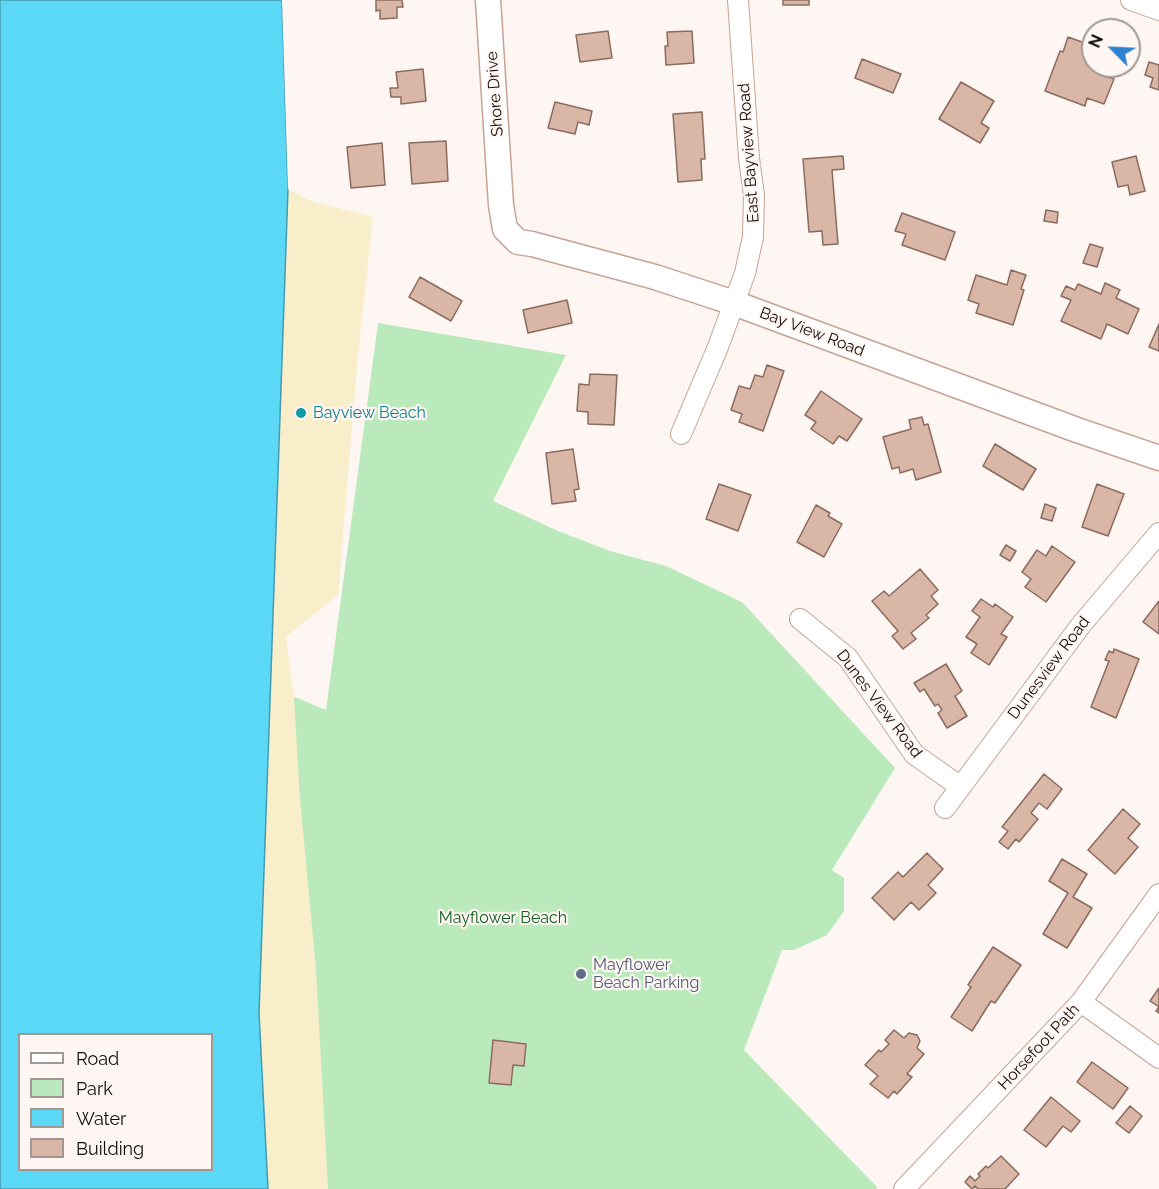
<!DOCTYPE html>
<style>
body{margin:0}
#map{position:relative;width:1159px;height:1189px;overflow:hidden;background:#fef6f3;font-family:Raleway,sans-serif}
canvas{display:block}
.legend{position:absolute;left:18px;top:1033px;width:195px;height:138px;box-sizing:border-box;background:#fef6f3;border:2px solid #a19894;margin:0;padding:8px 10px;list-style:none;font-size:18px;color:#160b06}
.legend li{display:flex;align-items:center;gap:12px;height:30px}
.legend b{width:30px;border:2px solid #a19894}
.north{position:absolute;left:1081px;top:18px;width:60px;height:60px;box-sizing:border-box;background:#fef6f3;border:2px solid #a19894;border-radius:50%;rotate:294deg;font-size:16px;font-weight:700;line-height:24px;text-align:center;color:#160b06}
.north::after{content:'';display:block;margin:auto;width:21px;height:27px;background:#2a82d0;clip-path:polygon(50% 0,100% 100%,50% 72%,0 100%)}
</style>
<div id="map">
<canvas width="1159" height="1189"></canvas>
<ul class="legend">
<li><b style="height:8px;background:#fff"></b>Road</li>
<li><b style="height:16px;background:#baeabb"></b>Park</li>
<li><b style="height:16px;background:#5cd8f7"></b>Water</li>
<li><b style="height:16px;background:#dab6a7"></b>Building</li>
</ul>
<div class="north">N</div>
</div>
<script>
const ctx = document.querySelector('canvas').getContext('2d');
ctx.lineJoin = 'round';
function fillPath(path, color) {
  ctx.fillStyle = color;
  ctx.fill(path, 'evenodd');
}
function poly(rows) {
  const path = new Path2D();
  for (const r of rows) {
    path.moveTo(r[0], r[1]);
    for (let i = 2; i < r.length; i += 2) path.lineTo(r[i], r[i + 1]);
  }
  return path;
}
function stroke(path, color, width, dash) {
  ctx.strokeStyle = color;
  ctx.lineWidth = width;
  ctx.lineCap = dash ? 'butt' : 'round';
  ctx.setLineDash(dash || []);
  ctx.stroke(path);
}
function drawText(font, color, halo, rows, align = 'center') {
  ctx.font = font + ' Raleway,sans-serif';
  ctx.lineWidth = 4.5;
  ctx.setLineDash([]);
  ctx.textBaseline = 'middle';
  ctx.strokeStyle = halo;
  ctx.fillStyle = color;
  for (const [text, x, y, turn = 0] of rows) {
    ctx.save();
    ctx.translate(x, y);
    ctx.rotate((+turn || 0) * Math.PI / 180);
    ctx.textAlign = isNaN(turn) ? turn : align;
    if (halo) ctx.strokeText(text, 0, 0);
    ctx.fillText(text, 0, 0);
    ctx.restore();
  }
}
fillPath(poly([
 [378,323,566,355,493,501,558,531,610,551,666,566,742,602,895,768,832,870,844,878,844,911,827,935,794,950,782,950,744,1050,877,1187,876,1189,178,1189,212,1170,212,1034,164,1034,202,693,295,697,326,710]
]), '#baeabb');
fillPath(poly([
 [282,0,288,189,313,202,373,217,358,355,338,595,286,637,294,698,300,799,316,969,328,1189,178,1189,212,1170,212,1034,164,1034]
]), '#f8eec9');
const water = poly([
 [0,0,282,0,288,189,259,1013,268,1189,0,1189,0,0],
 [20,1034,212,1034,212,1170,20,1170,20,1034]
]);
fillPath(water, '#5cd8f7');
stroke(water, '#479aaf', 1.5);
fillPath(poly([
 [282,0,285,0,291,190,288,189]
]), '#fef6f3');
const building = poly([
 [376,0,402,0,403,7,397,7,397,18,380,19,380,10,376,11,376,0],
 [783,0,809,0,809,5,783,5,783,0],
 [608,31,612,58,580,62,576,35,608,31],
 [692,31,694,63,666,65,665,46,668,46,667,32,692,31],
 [1068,37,1093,46,1087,64,1104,70,1102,75,1114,79,1104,104,1087,98,1085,106,1045,91,1060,51,1063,52,1068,37],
 [862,59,901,74,893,93,855,78,862,59],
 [1149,62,1159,65,1159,90,1150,87,1153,78,1145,75,1149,62],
 [423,69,426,101,401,104,401,97,391,97,390,88,398,88,396,72,423,69],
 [961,82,994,101,981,123,989,128,980,143,939,119,961,82],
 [555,102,592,111,589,125,578,122,575,134,548,128,555,102],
 [702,112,705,159,701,159,702,180,678,182,673,114,702,112],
 [446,141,448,181,412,184,409,143,446,141],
 [382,143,385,185,351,188,347,147,382,143],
 [843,156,844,169,832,170,838,244,823,245,822,231,809,232,803,159,843,156],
 [1136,156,1145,191,1130,195,1128,185,1118,187,1112,162,1136,156],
 [1046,210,1058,212,1057,223,1044,221,1046,210],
 [902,213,955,232,945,260,902,245,906,234,895,231,902,213],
 [1090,244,1103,248,1097,267,1083,263,1090,244],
 [1011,270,1026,275,1021,289,1024,290,1013,325,976,313,979,304,968,300,976,275,1007,285,1011,270],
 [420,277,462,301,451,321,409,297,420,277],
 [1105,283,1120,290,1116,298,1139,309,1128,334,1107,324,1101,339,1061,321,1071,300,1061,296,1066,286,1075,290,1078,284,1101,294,1105,283],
 [567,300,572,323,528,333,523,310,567,300],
 [1159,324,1159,351,1149,347,1159,324],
 [767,365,784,371,763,431,739,422,742,414,731,410,739,386,750,389,755,375,763,377,767,365],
 [590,374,617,375,614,425,588,424,588,412,577,411,579,384,589,385,590,374],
 [821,391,862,419,847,441,839,436,833,444,811,429,816,422,805,415,821,391],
 [922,417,924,425,928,424,941,472,916,480,913,469,900,473,899,467,892,469,883,437,911,429,909,420,922,417],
 [995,444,1036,469,1023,490,983,466,995,444],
 [573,449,579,489,574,490,576,501,552,504,546,453,573,449],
 [719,484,751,495,738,531,706,519,719,484],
 [1097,484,1124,494,1108,536,1082,527,1097,484],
 [1045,504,1056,508,1052,521,1041,518,1045,504],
 [816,505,830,513,828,516,842,524,824,557,797,542,816,505],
 [1006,545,1016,551,1010,561,1000,555,1006,545],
 [1052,546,1075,562,1046,602,1025,587,1031,579,1022,572,1037,550,1046,556,1052,546],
 [920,569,938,590,931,596,938,604,926,615,929,618,911,633,916,639,903,649,892,636,898,631,872,601,884,591,889,596,920,569],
 [981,599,993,607,995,604,1013,617,1001,634,1007,637,989,665,971,653,977,644,966,637,980,617,972,611,981,599],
 [1159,601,1159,634,1143,622,1159,601],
 [1114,649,1139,659,1116,718,1091,707,1109,661,1105,660,1109,651,1113,653,1114,649],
 [946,664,962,691,955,696,967,716,947,728,938,713,942,710,938,704,935,706,924,689,920,692,914,683,946,664],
 [1044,774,1062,789,1047,809,1039,803,1031,813,1038,819,1019,842,1016,839,1008,849,999,842,1008,831,1002,827,1044,774],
 [1123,809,1140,824,1128,838,1138,847,1115,874,1088,850,1123,809],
 [927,853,943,869,928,885,936,893,919,910,911,902,894,920,872,898,898,872,903,877,927,853],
 [1062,859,1087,874,1073,897,1092,908,1067,948,1043,934,1068,893,1049,881,1062,859],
 [993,947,1021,965,995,1003,991,1001,972,1031,951,1017,971,987,968,985,993,947],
 [1159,988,1159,1013,1156,1011,1159,1007,1150,1001,1159,988],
 [894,1030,904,1038,909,1033,917,1035,920,1041,917,1048,924,1054,907,1074,912,1077,897,1094,894,1091,888,1098,870,1084,878,1076,865,1065,879,1050,881,1052,889,1044,885,1040,894,1030],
 [493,1040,526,1044,524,1066,513,1065,511,1085,489,1083,493,1040],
 [1092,1062,1128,1088,1113,1109,1077,1082,1092,1062],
 [1051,1097,1080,1121,1071,1132,1063,1126,1046,1147,1024,1130,1051,1097],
 [1130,1106,1142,1116,1129,1133,1116,1123,1130,1106],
 [1001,1156,1019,1174,1005,1189,978,1189,975,1186,972,1189,965,1182,970,1176,975,1181,980,1176,978,1174,986,1166,988,1168,1001,1156]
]);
fillPath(building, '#dab6a7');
stroke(building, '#8b6b5d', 1.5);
const minor = poly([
 [1131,0,1159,10],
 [681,434,718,347,745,273,753,237,754,195,749,158,738,0],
 [800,619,848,658,914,754,959,786],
 [945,808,1081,625,1159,533],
 [1081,1002,1159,1058],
 [904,1189,1081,1002,1159,894]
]);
const tertiary = poly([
 [488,0,501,205,505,229,518,242,532,244,655,277,734,303,1077,430,1159,458]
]);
stroke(minor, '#c6a394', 22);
stroke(tertiary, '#c6a394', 27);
stroke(minor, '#fff', 20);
stroke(tertiary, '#fff', 24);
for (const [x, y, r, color] of [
 [301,413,6,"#0f9aa8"],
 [581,974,6,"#5c6f8a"]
]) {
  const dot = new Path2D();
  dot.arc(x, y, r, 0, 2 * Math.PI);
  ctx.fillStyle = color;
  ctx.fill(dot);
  stroke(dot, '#fef6f3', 2);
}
drawText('16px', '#160b06', '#fef6f3', [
 ["Shore Drive",495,94,-94],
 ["East Bayview Road",749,153,-94],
 ["Bay View Road",812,332,21],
 ["Dunesview Road",1049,668,-53],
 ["Dunes View Road",879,704,53],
 ["Horsefoot Path",1039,1047,-47]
]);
drawText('16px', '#0d838f', '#fef6f3', [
 ["Bayview Beach",313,413]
], 'left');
drawText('16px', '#165f21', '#fef6f3', [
 ["Mayflower Beach",503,918]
]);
drawText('16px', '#4e5e75', '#fef6f3', [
 ["Mayflower",593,965],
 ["Beach Parking",593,983]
], 'left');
</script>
